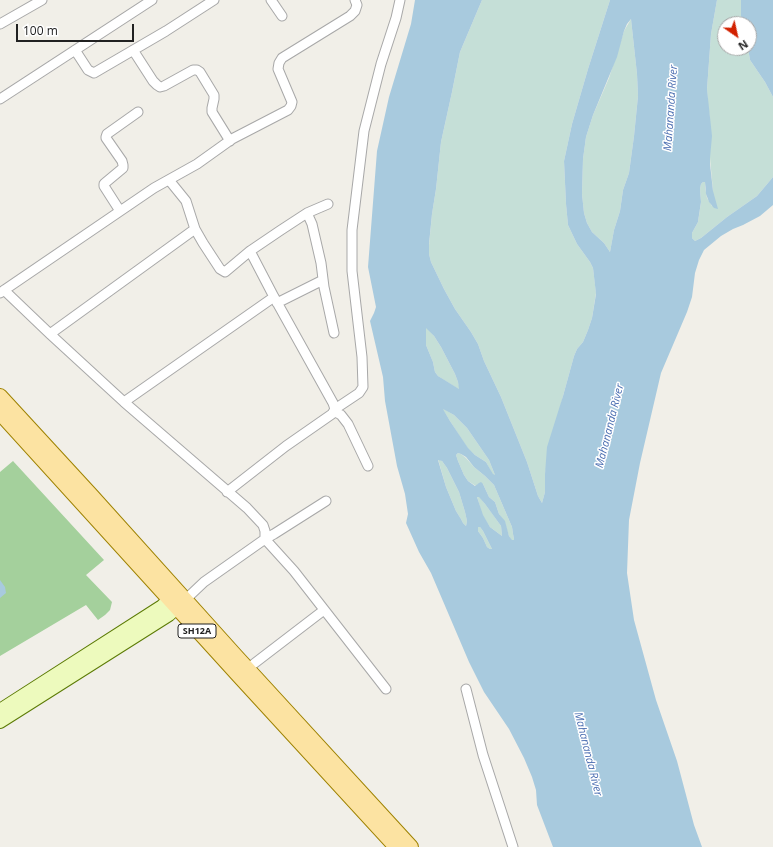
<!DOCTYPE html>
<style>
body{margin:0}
#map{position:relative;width:773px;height:847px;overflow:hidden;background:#f1efe8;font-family:"Open Sans",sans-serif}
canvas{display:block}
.north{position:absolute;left:717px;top:16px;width:40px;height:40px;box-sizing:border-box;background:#fff;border:1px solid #a6a6a6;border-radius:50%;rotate:146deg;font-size:11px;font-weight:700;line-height:16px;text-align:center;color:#212121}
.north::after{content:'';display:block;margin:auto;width:14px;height:18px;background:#d22100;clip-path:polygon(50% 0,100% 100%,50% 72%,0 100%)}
.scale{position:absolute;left:16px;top:24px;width:118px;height:18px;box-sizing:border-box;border:2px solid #212121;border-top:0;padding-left:5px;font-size:12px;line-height:14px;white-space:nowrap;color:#212121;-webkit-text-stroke:3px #fff;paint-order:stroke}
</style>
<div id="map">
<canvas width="773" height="847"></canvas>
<div class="north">N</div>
<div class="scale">100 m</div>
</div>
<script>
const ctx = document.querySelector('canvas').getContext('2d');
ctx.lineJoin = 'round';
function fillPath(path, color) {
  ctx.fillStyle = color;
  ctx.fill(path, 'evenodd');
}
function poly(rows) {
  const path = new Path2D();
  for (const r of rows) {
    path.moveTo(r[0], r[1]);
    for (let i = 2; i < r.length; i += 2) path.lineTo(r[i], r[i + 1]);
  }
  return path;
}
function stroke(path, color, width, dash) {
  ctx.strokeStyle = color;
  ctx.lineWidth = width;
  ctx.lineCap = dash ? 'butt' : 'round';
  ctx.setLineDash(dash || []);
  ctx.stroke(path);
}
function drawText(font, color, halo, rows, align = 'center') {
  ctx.font = font + ' "Open Sans",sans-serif';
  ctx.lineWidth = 3;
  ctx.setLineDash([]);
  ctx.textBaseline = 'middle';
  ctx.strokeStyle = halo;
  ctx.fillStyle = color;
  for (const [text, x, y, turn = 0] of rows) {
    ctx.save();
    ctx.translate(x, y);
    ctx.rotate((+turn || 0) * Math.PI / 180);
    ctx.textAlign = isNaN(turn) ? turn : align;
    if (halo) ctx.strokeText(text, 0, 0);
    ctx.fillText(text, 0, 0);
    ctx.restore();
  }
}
fillPath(poly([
 [13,461,104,560,86,575,112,602,110,610,105,615,98,620,86,605,0,656,0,472]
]), '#a4d09c');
fillPath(poly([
 [482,0,610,0,588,69,572,124,564,161,566,204,568,225,577,244,590,262,593,268,596,293,592,318,588,330,583,342,577,349,574,356,563,396,545,474,545,492,542,503,538,496,527,462,501,397,484,361,478,344,471,332,455,309,444,289,431,262,429,254,429,245,432,214,436,189,441,142,452,92,460,52],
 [717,0,741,0,741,16,743,24,725,24,725,48,748,48,750,60,765,82,773,97,773,177,757,196,727,217,701,238,695,241,692,238,692,233,698,222,701,202,700,189,701,184,703,182,705,182,705,187,707,198,712,206,713,191,710,158,710,119,708,105,707,89,711,34],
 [631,19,637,74,638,96,634,136,629,173,623,190,620,211,614,230,610,252,604,243,592,232,587,223,584,213,582,194,583,159,586,137,593,115,609,78,624,31],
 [426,327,434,336,441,347,455,374,458,382,460,390,438,376,435,372,433,362,426,345],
 [442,408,454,415,467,428,489,460,495,475,493,475,486,462,475,455,468,449,450,421],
 [458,453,461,454,466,458,474,467,485,476,494,485,512,527,513,534,514,539,514,540,512,541,509,536,506,527,506,525,499,514,495,502,489,497,483,484,478,484,476,486,468,481,464,475,458,461,456,455],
 [438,459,442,461,447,468,459,492,465,512,467,521,466,526,463,523,461,519,456,511,446,487],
 [479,496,491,512,501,526,502,536,490,527,482,515,478,500,477,497],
 [478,527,480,527,483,531,492,549,490,549,487,547,483,538,478,531]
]), '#c5dfd7');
fillPath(poly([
 [415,0,482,0,460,52,452,92,441,142,436,189,432,214,429,244,429,254,431,262,444,289,455,309,471,332,478,344,484,361,501,397,527,462,538,496,542,503,545,492,545,474,547,447,563,396,574,356,577,349,583,342,588,330,592,318,596,294,593,268,590,262,577,244,568,225,566,204,564,161,572,124,588,69,610,0,717,0,711,34,707,89,712,136,710,158,710,164,713,191,718,209,714,208,709,202,706,194,705,182,703,182,701,184,700,189,701,202,699,215,698,222,692,233,692,238,695,241,701,238,727,217,757,196,773,177,773,205,760,216,743,225,733,229,721,236,704,250,699,260,695,273,692,297,687,312,661,373,640,463,629,520,627,573,634,620,656,700,677,761,694,825,702,847,553,847,537,805,536,790,532,777,524,758,509,729,484,692,469,662,431,573,419,552,406,523,408,514,405,494,397,466,385,401,383,377,370,321,374,313,376,307,368,267,377,151,389,97,411,24],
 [631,19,637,74,638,96,634,136,629,173,623,190,620,211,614,230,610,252,604,243,592,232,587,223,584,213,582,194,583,159,586,137,593,115,617,57,624,31,627,24],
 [426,328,434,336,441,347,455,374,458,382,459,389,443,379,438,376,435,372,433,362,426,345],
 [443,409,454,415,467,428,489,460,495,475,493,474,486,462,475,455,468,448,450,421],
 [458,453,461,454,466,457,474,467,485,476,494,485,512,527,513,534,514,539,514,540,512,540,509,536,505,521,499,514,495,502,489,497,483,484,481,482,479,483,475,486,468,481,464,475,458,461,456,455],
 [438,460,442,461,447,468,459,492,465,512,467,521,466,526,463,523,461,519,456,511,446,487],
 [477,497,479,497,485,504,501,526,502,536,490,527,483,515],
 [478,527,480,527,483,531,492,549,490,549,487,547,483,538,478,531],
 [741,0,773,0,773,97,765,82,750,60,748,48,749,48,749,24,743,24,741,16],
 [0,580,5,587,6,593,0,598]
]), '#a8cade');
const street = poly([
 [271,0,282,16],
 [0,24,42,0],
 [75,50,88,70,94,73,166,31,214,0],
 [133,50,153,81,157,85,160,87,164,86,193,70,197,70,200,72,214,95,214,99,212,108,212,112,230,141],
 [0,99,152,0],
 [169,180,186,201,195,229,203,243,220,269,225,272,250,251,281,230,307,213,328,204],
 [120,211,104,186,104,184,105,183,123,168,123,165,122,161,106,138,106,137,107,134,138,112],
 [307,213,312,224,321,263,324,287,334,333],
 [250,251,274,297,333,403,335,409],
 [4,290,50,334,124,402,247,508,263,525,265,531,265,539,204,582,185,600],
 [0,293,154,188,197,164,232,139,288,110,291,106,292,102,278,69,279,63,282,58,350,16,355,11,357,5,355,0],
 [277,303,323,280],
 [50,334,195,229],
 [124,402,274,297],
 [334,411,341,415,348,424,368,466],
 [227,492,286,446,332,414,335,409,359,393,363,387,362,357,352,271,352,230,364,131,381,64,396,18,400,0],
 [326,501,274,534,265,539,294,571,386,689],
 [247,669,324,610],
 [466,689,483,755,513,847]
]);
const secondary = poly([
 [0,710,162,606,175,594],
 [0,722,169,615,184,601]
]);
const primary = poly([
 [0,396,92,496,236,656,411,847],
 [0,413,239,676,396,847]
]);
stroke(street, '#a8a8a8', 11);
stroke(secondary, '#5c7b05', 14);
stroke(primary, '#9e8200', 16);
stroke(street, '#fff', 9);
stroke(secondary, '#edfabd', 12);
stroke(primary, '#fce3a2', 14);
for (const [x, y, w] of [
 [197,631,38]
]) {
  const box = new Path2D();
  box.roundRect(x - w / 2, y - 7, w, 14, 3);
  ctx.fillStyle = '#fff';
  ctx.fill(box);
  stroke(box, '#212121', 1);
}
drawText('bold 9px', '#212121', null, [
 ["SH12A",197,631]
]);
drawText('italic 11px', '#4c6fb2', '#fff', [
 ["Mahananda River",671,108,-86],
 ["Mahananda River",610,426,-76],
 ["Mahananda River",588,754,76]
]);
</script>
